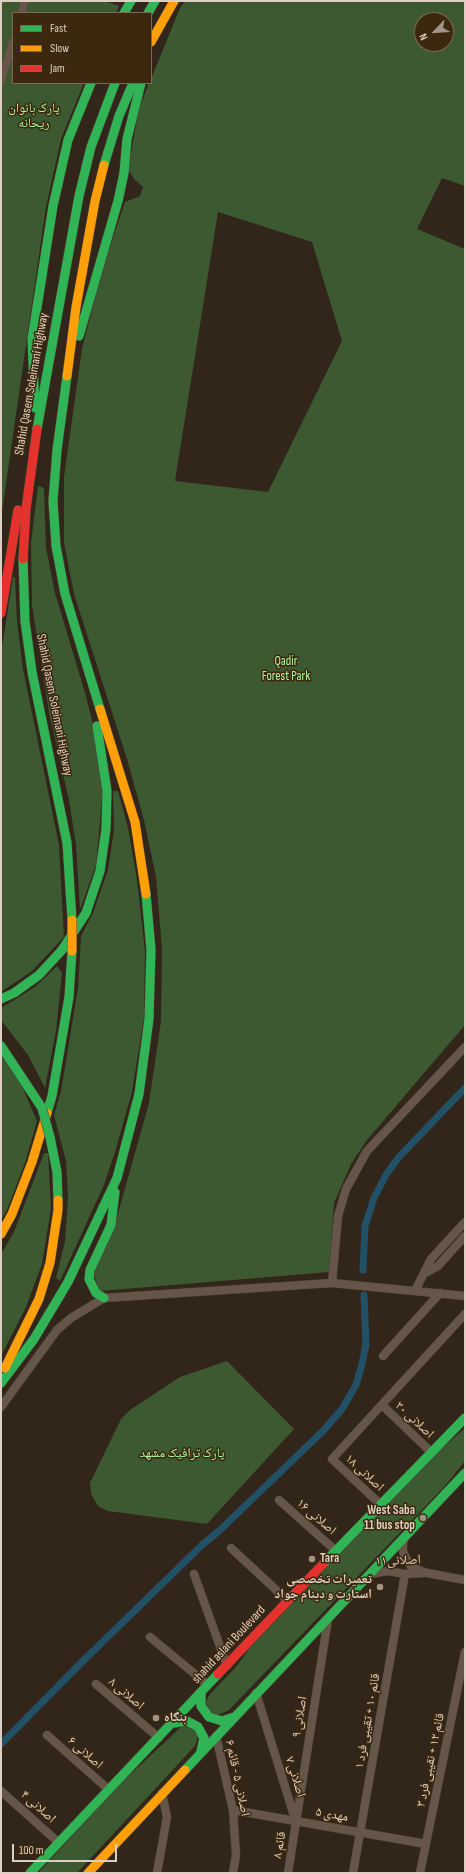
<!DOCTYPE html>
<meta charset="utf-8">
<style>
body{margin:0}
#map{position:relative;width:466px;height:1874px;overflow:hidden;background:#32261a;font-family:"Sofia Sans Condensed",sans-serif}
canvas{display:block}
.frame{position:absolute;inset:0;border:2px solid #ddcfc1;pointer-events:none}
.legend{position:absolute;left:12px;top:12px;width:140px;height:72px;box-sizing:border-box;background:#3c270f;border:1px solid #7c6a56;margin:0;padding:5px 7px;list-style:none;font-size:12px;color:#ddcfc1}
.legend li{display:flex;align-items:center;gap:8px;height:20px}
.legend b{width:20px;border:1px solid #7c6a56}
.north{position:absolute;left:414px;top:12px;width:40px;height:40px;box-sizing:border-box;background:#3c270f;border:1px solid #7c6a56;border-radius:50%;rotate:245deg;font-size:11px;font-weight:700;line-height:16px;text-align:center;color:#ddcfc1}
.north::after{content:'';display:block;margin:auto;width:14px;height:18px;background:#a19487;clip-path:polygon(50% 0,100% 100%,50% 72%,0 100%)}
.scale{position:absolute;left:12px;top:1844px;width:105px;height:18px;box-sizing:border-box;border:2px solid #ddcfc1;border-top:0;padding-left:5px;font-size:12px;line-height:14px;white-space:nowrap;color:#ddcfc1;-webkit-text-stroke:3px #3c270f;paint-order:stroke}
</style>
<div id="map">
<canvas width="466" height="1874"></canvas>
<div class="frame"></div>
<ul class="legend">
<li><b style="height:5px;background:#30b455"></b>Fast</li>
<li><b style="height:5px;background:#ff9f0a"></b>Slow</li>
<li><b style="height:5px;background:#e5322d"></b>Jam</li>
</ul>
<div class="north">N</div>
<div class="scale">100 m</div>
</div>
<script>
const ctx = document.querySelector('canvas').getContext('2d');
ctx.lineJoin = 'round';
function fillPath(path, color) {
  ctx.fillStyle = color;
  ctx.fill(path, 'evenodd');
}
function poly(rows) {
  const path = new Path2D();
  for (const r of rows) {
    path.moveTo(r[0], r[1]);
    for (let i = 2; i < r.length; i += 2) path.lineTo(r[i], r[i + 1]);
  }
  return path;
}
function stroke(path, color, width, dash) {
  ctx.strokeStyle = color;
  ctx.lineWidth = width;
  ctx.lineCap = dash ? 'butt' : 'round';
  ctx.setLineDash(dash || []);
  ctx.stroke(path);
}
function drawText(font, color, halo, rows, align = 'center') {
  ctx.font = font + ' "Sofia Sans Condensed","Noto Naskh Arabic",sans-serif';
  ctx.lineWidth = 3;
  ctx.setLineDash([]);
  ctx.textBaseline = 'middle';
  ctx.strokeStyle = halo;
  ctx.fillStyle = color;
  for (const [text, x, y, turn = 0] of rows) {
    ctx.save();
    ctx.translate(x, y);
    ctx.rotate((+turn || 0) * Math.PI / 180);
    ctx.textAlign = isNaN(turn) ? turn : align;
    if (halo) ctx.strokeText(text, 0, 0);
    ctx.fillText(text, 0, 0);
    ctx.restore();
  }
}
fillPath(poly([
 [1,1,104,1,119,6,116,13,13,13,13,83,84,83,61,139,46,207,1,518],
 [185,1,465,1,465,186,442,178,417,229,465,249,465,1025,367,1140,351,1164,334,1203,329,1272,100,1291,93,1273,115,1224,149,1103,161,1021,162,949,156,877,144,820,127,759,74,594,64,543,64,477,82,349,102,270,125,202,140,196,143,187,135,180,128,169,139,109,149,83,151,83,151,79,180,8],
 [422,20,446,20,446,44,422,44],
 [218,212,312,242,342,341,268,492,175,481],
 [38,486,44,488,46,548,55,593,86,696,97,741,103,789,96,865,80,910,76,845,69,800,49,712,32,605,31,543],
 [13,577,15,577,17,622,23,669,59,845,64,937,32,971,1,992,1,653],
 [113,791,118,791,128,828,137,880,145,951,144,1018,132,1092,115,1152,104,1185,60,1281,56,1278,65,1242,68,1197,66,1161,54,1115,61,1091,78,988,81,936,93,913,108,870,114,830],
 [57,966,62,973,56,1031,45,1088,28,1055,1,1020,1,1008,35,987],
 [1,1052,21,1084,37,1121,26,1160,7,1210,1,1220],
 [44,1153,48,1153,51,1208,42,1264,26,1307,1,1356,1,1254,14,1232],
 [227,1361,294,1429,207,1524,108,1511,98,1506,91,1494,90,1483,121,1419,130,1410,180,1377],
 [465,1428,465,1461,444,1487,229,1710,216,1716,207,1708,206,1701,210,1694,236,1667,252,1645,420,1468],
 [182,1726,193,1728,198,1736,195,1746,77,1873,38,1873,119,1785]
]), '#3c5931');
stroke(poly([
 [363,1270,365,1226,374,1198,387,1173,399,1157,465,1088],
 [1,1744,83,1661,202,1545,219,1531,324,1430,342,1409,356,1385,362,1364,366,1344,364,1295]
]), '#225167', 7);
const street = poly([
 [21,13,25,1],
 [1,81,13,41],
 [425,1273,438,1266,465,1236],
 [332,1283,338,1216,346,1189,367,1151,465,1047],
 [415,1291,431,1259,465,1222],
 [383,1356,440,1293],
 [382,1405,431,1452],
 [1,1407,57,1330,71,1318,104,1298,332,1283,465,1296],
 [279,1500,336,1551],
 [380,1504,332,1459,465,1314],
 [405,1536,403,1543,403,1552,411,1567,427,1573,465,1580],
 [231,1548,288,1601],
 [194,1574,227,1666],
 [370,1574,388,1571,405,1574,423,1573],
 [150,1637,208,1685],
 [96,1684,159,1738],
 [256,1693,295,1819],
 [47,1735,108,1789],
 [216,1736,233,1810,236,1855,233,1873],
 [1,1791,58,1842],
 [233,1810,426,1844],
 [157,1873,167,1817,162,1793],
 [288,1873,328,1619],
 [353,1873,405,1574],
 [420,1873,465,1652]
]);
const fast = poly([
 [124,13,131,1],
 [148,13,155,1],
 [104,165,119,116,133,83],
 [79,336,118,201,124,173,127,139,141,83],
 [67,376,57,450,53,501,56,546,65,594,100,709],
 [35,408,32,339,53,206,68,140,91,83],
 [37,429,79,196,91,147,115,83],
 [23,559,25,621,32,672,67,843,72,920],
 [1,999,14,993,39,975,62,950,86,913,100,871,106,829,107,791,97,726],
 [1,1046,42,1108],
 [47,1113,52,1096,69,997,72,951],
 [50,1137,57,1172,58,1200],
 [104,1298,96,1293,89,1279,90,1270,111,1225,115,1192],
 [1,1383,34,1339,68,1282,117,1178,139,1094,149,1019,151,950,146,894],
 [324,1563,465,1418],
 [201,1693,201,1706,209,1717,222,1721,234,1717],
 [174,1723,187,1721,198,1727,204,1738,201,1751],
 [185,1770,465,1473],
 [30,1873,218,1674]
]);
const slow = poly([
 [151,42,174,1],
 [67,376,76,307,95,201,104,165],
 [100,709,135,822,146,894],
 [1,1234,12,1214,32,1162,47,1113],
 [5,1368,39,1299,50,1263,58,1210,58,1200],
 [88,1873,185,1770]
]);
const jam = poly([
 [23,559,26,509,37,429],
 [1,613,18,510],
 [218,1674,324,1563]
]);
stroke(street, '#4b4136', 9);
stroke(fast, '#4b4136', 10);
stroke(slow, '#4b4136', 10);
stroke(jam, '#4b4136', 10);
stroke(street, '#66564a', 8);
stroke(fast, '#30b455', 9);
stroke(slow, '#ff9f0a', 9);
stroke(jam, '#e5322d', 9);
const fastBridge = poly([
 [42,1108,50,1137]
]);
const slowBridge = poly([
 [72,920,72,951]
]);
stroke(fastBridge, '#4b4136', 10, []);
stroke(slowBridge, '#4b4136', 10, []);
stroke(fastBridge, '#30b455', 9);
stroke(slowBridge, '#ff9f0a', 9);
for (const [x, y, r, color] of [
 [423,1518,4,"#a19487"],
 [312,1559,4,"#a19487"],
 [380,1587,4,"#a19487"],
 [156,1718,4,"#a19487"]
]) {
  const dot = new Path2D();
  dot.arc(x, y, r, 0, 2 * Math.PI);
  ctx.fillStyle = color;
  ctx.fill(dot);
  stroke(dot, '#3c270f', 1.5);
}
drawText('13px', '#abf99b', '#3c270f', [
 ["پارک بانوان",34,109],
 ["ریحانه",34,124],
 ["Qadir",286,662],
 ["Forest Park",286,677],
 ["پارک ترافیک مشهد",182,1454]
]);
drawText('13px', '#ddcfc1', '#3c270f', [
 ["Shahid Qasem Soleimani Highway",32,384,-80],
 ["Shahid Qasem Soleimani Highway",54,705,79],
 ["اصلانی ۲۰",414,1420,43],
 ["اصلانی ۱۸",364,1473,43],
 ["اصلانی ۱۶",316,1517,41],
 ["اصلانی۱۱",398,1561,-2],
 ["shahid aslani Boulevard",229,1645,-47],
 ["اصلانی ۸",126,1694,40],
 ["اصلانی ۹",300,1717,-81],
 ["قائم ۱۰ + تقیبی فرد ۱",368,1721,-80],
 ["اصلانی ۶",85,1753,41],
 ["قائم ۱۲ + نقیبی فرد ۳",431,1760,-78],
 ["اصلانی ۷",295,1777,73],
 ["اصلانی ۵ - قائم ۶",237,1778,78],
 ["اصلانی ۴",38,1807,42],
 ["مهدی ۵",332,1815,10],
 ["قائم ۸",280,1845,-81]
]);
drawText('bold 13px', '#ddcfc1', '#3c270f', [
 ["West Saba",415,1511],
 ["11 bus stop",415,1526],
 ["Tara",320,1559,"left"],
 ["تعمیرات تخصصی",372,1580],
 ["استارت و دینام جواد",372,1595],
 ["بنگاه",164,1718,"left"]
], 'right');
</script>
